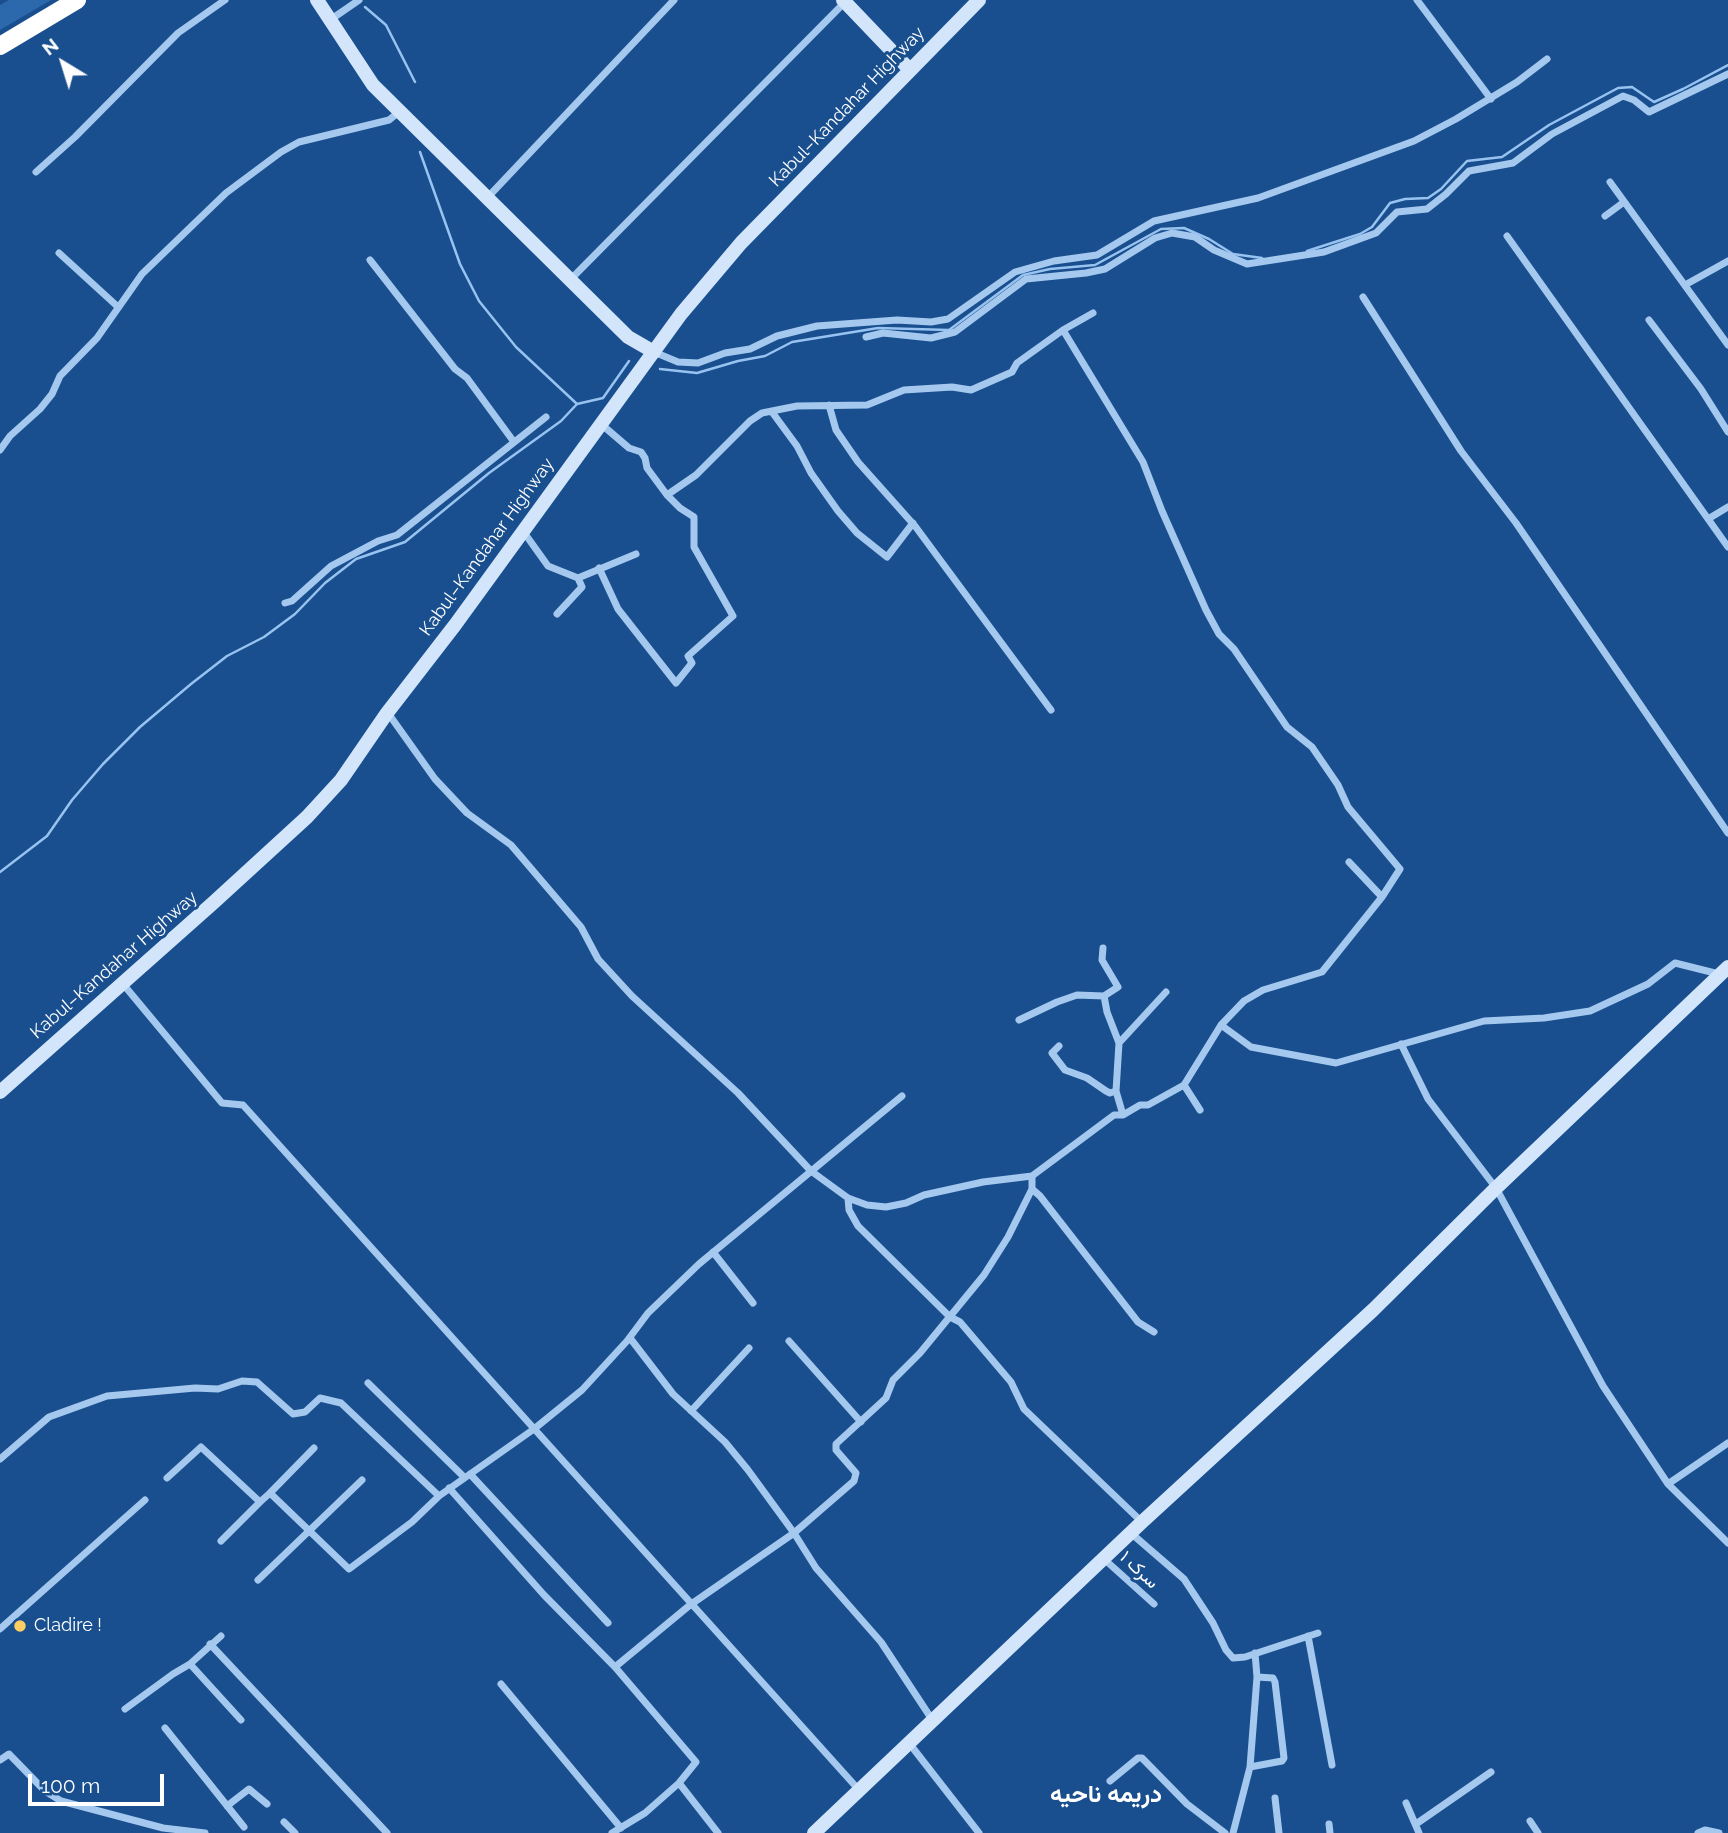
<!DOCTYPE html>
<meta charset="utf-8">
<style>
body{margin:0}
#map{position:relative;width:1728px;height:1833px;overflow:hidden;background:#194f8e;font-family:Raleway,sans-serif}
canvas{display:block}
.north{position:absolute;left:28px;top:28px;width:70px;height:70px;-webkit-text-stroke:5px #194f8e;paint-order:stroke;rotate:322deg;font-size:19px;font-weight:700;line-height:28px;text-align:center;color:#fff}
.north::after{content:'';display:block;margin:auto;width:24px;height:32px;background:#fff;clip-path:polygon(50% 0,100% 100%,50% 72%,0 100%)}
.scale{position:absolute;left:28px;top:1774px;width:136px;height:32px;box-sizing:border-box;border:4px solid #fff;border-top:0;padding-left:9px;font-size:21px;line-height:24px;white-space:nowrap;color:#fff;-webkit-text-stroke:5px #194f8e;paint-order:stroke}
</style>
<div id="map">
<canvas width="1728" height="1833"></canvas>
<div class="north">N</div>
<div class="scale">100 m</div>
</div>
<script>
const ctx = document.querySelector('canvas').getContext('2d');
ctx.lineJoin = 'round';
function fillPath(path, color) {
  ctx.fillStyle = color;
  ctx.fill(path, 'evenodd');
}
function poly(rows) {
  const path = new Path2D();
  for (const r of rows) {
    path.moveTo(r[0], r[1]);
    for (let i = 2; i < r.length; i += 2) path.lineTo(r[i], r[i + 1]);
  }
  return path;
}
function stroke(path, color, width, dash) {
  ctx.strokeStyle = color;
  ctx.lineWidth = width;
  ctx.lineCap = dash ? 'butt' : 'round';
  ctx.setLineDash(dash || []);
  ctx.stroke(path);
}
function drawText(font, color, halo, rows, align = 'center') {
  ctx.font = font + ' Raleway,Vazirmatn,sans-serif';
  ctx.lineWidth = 6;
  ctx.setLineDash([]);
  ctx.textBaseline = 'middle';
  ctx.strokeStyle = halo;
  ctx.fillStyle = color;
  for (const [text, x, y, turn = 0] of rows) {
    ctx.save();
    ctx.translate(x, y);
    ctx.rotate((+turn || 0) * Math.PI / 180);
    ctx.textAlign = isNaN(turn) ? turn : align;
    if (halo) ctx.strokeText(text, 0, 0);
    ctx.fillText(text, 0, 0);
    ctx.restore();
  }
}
fillPath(poly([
 [9,0,51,0,0,30,0,5]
]), '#2b69ac');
stroke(poly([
 [365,7,386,25,415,82],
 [420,152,460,264,479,301,516,347,577,404],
 [1307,251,1360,234,1372,227,1390,203,1405,199,1428,198,1441,189,1467,161,1502,157,1549,125,1618,88,1632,87,1654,102,1683,89,1728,65],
 [660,369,697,373,738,361,765,356,792,342,878,328,949,330,1023,275,1050,269,1095,265,1161,229,1184,228,1209,239,1233,254,1262,258],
 [0,872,47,836,72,800,103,764,140,727,191,684,227,656,264,637,295,614,325,583,356,559,405,542,489,473,561,421,577,404,603,398,629,361]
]), '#98c3f1', 2.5);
stroke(poly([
 [1417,0,1491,99],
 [330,20,359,0],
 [36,172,75,137,178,33,225,0],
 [1610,182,1728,345],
 [488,197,674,0],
 [1605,216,1624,202],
 [1507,236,1728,547],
 [59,253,117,306],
 [370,260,455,369,467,378,514,442],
 [571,279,845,2],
 [1685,285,1728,261],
 [1363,297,1461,451,1516,523,1728,833],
 [1649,320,1701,389,1728,432],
 [866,337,883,333,931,338,955,332,1026,279,1086,273,1105,269,1155,238,1172,233,1195,237,1214,250,1247,264,1324,252,1376,233,1397,212,1427,209,1446,194,1469,171,1513,163,1552,134,1623,96,1634,100,1649,112,1728,74],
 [654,352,678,362,698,363,725,353,750,349,777,336,817,326,897,320,931,322,948,319,1015,272,1054,261,1097,255,1154,221,1258,198,1414,141,1456,119,1517,82,1547,59],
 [829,405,836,430,858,462,915,526,1051,710],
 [772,412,797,446,811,473,838,511,857,533,887,557,913,523],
 [0,450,10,436,40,409,52,394,60,376,97,338,142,274,226,193,281,152,299,142,389,120,399,112],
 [667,495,696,475,750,421,762,413,797,406,867,405,904,390,952,387,971,390,1012,372,1017,363,1063,330,1093,313],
 [1708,519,1728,507],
 [523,531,548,566,578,578,636,554],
 [599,568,618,609,676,683,692,663,688,656,733,616,694,547,694,517,680,508,667,495,647,468,645,458,641,452,629,448,601,424],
 [285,603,292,601,331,566,378,541,397,535,546,417],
 [557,614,582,587,578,578],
 [388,713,435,779,467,813,511,845,581,927,598,959,632,996,738,1093,811,1171,848,1198,867,1205,886,1207,906,1203,924,1195,983,1182,1032,1176,1114,1115,1123,1115,1140,1105,1148,1105,1184,1085,1221,1025,1244,1001,1263,990,1322,972,1382,897,1400,869,1348,807,1338,785,1312,747,1287,727,1234,649,1219,634,1206,610,1162,511,1143,462,1063,330],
 [1349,862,1382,897],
 [123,984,222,1103,243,1105,859,1790],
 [1104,996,1107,1012,1119,1043,1116,1091,1123,1115],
 [1019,1020,1057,1002,1077,995,1104,996,1118,987,1102,960,1103,948],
 [1221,1025,1251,1047,1336,1063,1484,1021,1544,1018,1590,1011,1648,984,1675,963,1719,974],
 [1119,1043,1166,992],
 [1401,1044,1428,1099,1496,1188,1603,1386,1668,1484,1728,1543],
 [1059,1046,1052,1053,1065,1070,1087,1078,1106,1091,1110,1093,1116,1091],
 [1184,1085,1200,1110],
 [1032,1189,1040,1196,1138,1322,1154,1332],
 [848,1198,849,1210,858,1226,950,1317,960,1322,1011,1382,1024,1409,1142,1522],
 [713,1252,753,1303],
 [630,1338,673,1394,725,1442,748,1470,794,1533,816,1568,881,1642,933,1721],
 [789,1341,861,1422],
 [368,1383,464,1477],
 [691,1411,749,1348],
 [0,1459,49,1417,107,1396,195,1388,218,1389,242,1381,257,1382,293,1414,305,1412,320,1398,341,1403,439,1496],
 [470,1474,608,1623],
 [167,1478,201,1447,260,1502,270,1493,349,1569,412,1522,439,1496,534,1429,582,1390,627,1341,648,1313,699,1264,902,1096],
 [1668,1484,1728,1443],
 [449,1488,544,1595,615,1667,696,1762,679,1783,645,1813,612,1833],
 [270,1493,314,1448],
 [1132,1534,1184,1579,1213,1623,1226,1650,1233,1658,1245,1657,1318,1633],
 [221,1541,260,1502],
 [1104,1559,1154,1604],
 [258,1580,362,1480],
 [0,1629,145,1500],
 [1308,1636,1332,1765],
 [210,1644,387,1833],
 [190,1664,241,1720],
 [615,1667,690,1605,794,1533,854,1481,856,1473,836,1450,836,1444,886,1398,893,1380,920,1353,984,1275,1008,1237,1032,1189,1032,1176],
 [501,1684,621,1828],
 [125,1709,173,1674,190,1664,221,1636],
 [165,1728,244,1827],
 [909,1743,979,1833],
 [0,1760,9,1754,45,1791,61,1801,163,1828,205,1833],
 [1250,1767,1282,1761,1284,1758,1275,1682,1273,1678,1257,1677],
 [1110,1781,1138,1758,1142,1758,1187,1804,1225,1833],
 [679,1783,718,1833],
 [1275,1798,1279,1833],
 [1406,1803,1419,1833],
 [227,1806,249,1789,267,1804],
 [1530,1821,1538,1833],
 [284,1822,295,1833],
 [1329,1824,1330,1833],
 [1416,1824,1491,1772],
 [1233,1833,1250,1767,1257,1677,1255,1653],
 [1698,1833,1705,1830,1719,1833]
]), '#a5c8ef', 7);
stroke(poly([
 [317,0,373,85,628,337,654,352],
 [843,0,910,70],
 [0,1092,213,903,307,817,341,780,387,713,455,625,681,314,741,243,979,0],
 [814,1833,1142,1522,1373,1310,1496,1188,1728,967]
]), '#d2e5fa', 14);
stroke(poly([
 [0,46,77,0]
]), '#fff', 18);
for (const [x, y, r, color] of [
 [20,1626,7,"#ffce62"]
]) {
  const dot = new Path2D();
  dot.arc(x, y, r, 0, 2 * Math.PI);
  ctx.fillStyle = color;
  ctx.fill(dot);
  stroke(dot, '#194f8e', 2.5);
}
drawText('18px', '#fff', '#194f8e', [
 ["Kabul–Kandahar Highway",847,107,-46],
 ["Kabul–Kandahar Highway",487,547,-54],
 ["Kabul–Kandahar Highway",114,965,-41],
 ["سرک ۱",1139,1570,43]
]);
drawText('18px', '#fff', '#194f8e', [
 ["Cladire !",34,1626]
], 'left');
drawText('bold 24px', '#fff', '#194f8e', [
 ["دریمه ناحیه",1106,1795]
]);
</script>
